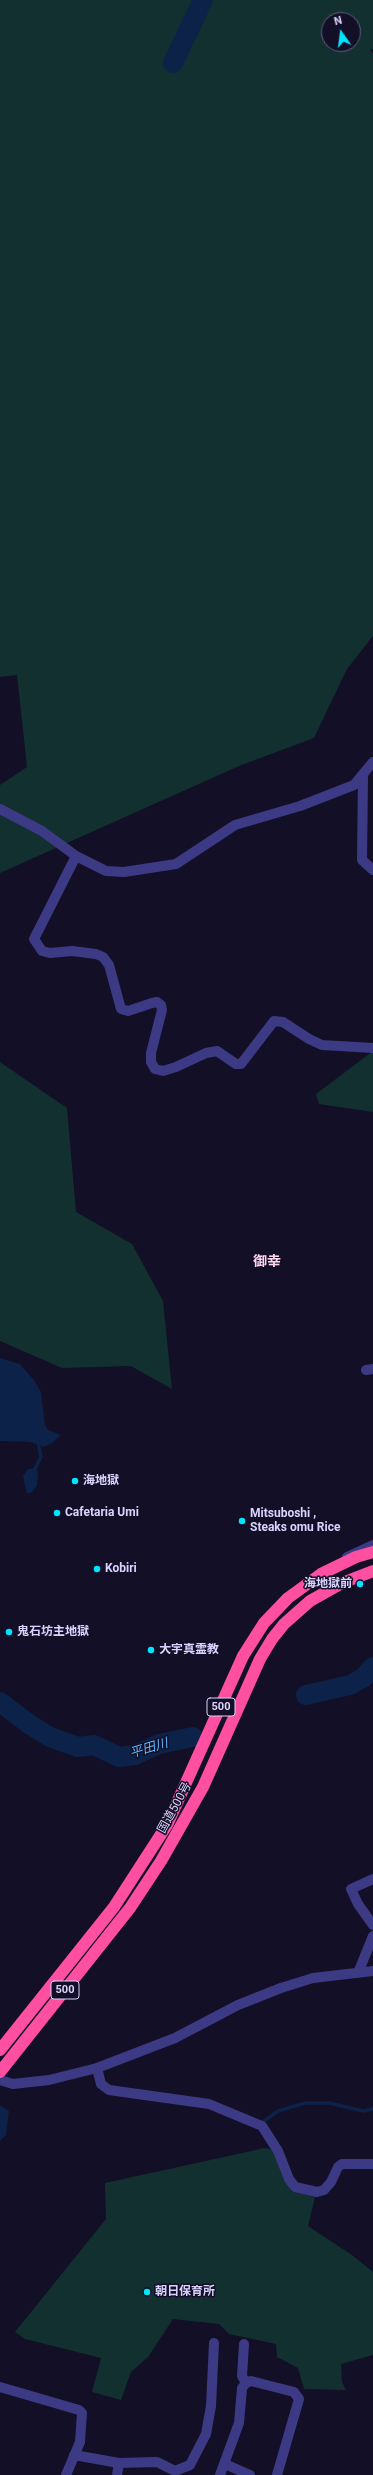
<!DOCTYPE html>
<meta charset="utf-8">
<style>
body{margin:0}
#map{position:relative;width:373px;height:2475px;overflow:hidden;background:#130f26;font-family:Roboto,sans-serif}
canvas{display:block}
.north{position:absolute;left:321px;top:12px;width:40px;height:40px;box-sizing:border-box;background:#130f26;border:1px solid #625e7d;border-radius:50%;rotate:346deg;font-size:11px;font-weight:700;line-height:16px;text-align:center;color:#d9d4ff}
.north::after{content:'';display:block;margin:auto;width:14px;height:18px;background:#00e5ff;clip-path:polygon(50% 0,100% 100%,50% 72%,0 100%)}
</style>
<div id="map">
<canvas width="373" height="2475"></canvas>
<div class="north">N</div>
</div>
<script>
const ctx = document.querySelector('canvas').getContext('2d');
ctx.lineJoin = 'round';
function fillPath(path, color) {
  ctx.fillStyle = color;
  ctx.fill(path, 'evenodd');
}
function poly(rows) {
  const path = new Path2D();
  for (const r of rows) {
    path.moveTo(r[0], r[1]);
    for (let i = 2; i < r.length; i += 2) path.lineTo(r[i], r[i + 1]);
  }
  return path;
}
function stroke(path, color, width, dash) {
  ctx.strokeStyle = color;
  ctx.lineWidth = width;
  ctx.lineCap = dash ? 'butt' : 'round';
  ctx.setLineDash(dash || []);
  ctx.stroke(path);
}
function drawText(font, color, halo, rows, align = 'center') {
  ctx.font = font + ' Roboto,"Noto Sans JP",sans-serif';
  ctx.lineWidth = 3;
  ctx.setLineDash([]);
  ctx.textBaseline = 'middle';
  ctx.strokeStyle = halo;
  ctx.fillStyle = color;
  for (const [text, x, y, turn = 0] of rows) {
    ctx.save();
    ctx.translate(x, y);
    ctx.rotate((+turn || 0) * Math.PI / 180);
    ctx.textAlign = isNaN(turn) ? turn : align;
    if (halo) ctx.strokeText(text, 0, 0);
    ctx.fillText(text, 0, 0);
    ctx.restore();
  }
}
fillPath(poly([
 [0,0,373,0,373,49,370,49,373,54,373,636,347,669,314,738,239,766,0,873,0,785,27,767,17,675,0,677],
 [329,20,353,20,353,44,329,44],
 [373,1051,373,1112,319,1104,316,1094],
 [0,1062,67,1108,76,1212,132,1244,163,1301,172,1389,131,1366,62,1368,0,1341],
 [265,2148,278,2151,291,2191,315,2197,308,2226,352,2255,373,2272,373,2355,341,2364,342,2382,346,2390,304,2389,298,2368,277,2357,276,2344,229,2334,219,2324,173,2319,148,2357,131,2372,121,2400,92,2392,101,2358,25,2339,15,2332,106,2219,105,2183]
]), '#12302f');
fillPath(poly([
 [0,1358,20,1364,34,1380,41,1392,45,1425,48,1430,61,1435,52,1443,44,1447,30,1442,0,1441],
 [35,1468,38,1472,37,1486,32,1492,27,1494,23,1476,28,1469],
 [0,2105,9,2111,6,2135,0,2141]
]), '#0c2248');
stroke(poly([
 [34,1471,41,1457,38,1442],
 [263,2122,278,2111,305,2103,329,2103,363,2111,373,2109]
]), '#0c2248', 3.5);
stroke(poly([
 [173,63,203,0],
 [306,1695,350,1685,363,1678,373,1667],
 [0,1702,29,1724,50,1737,78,1747,94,1745,119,1757,135,1755,159,1744,193,1737]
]), '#0c2248', 20);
stroke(poly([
 [363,776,362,860,373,870],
 [0,809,42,831,76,856,106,871,124,872,176,864,235,825,300,806,354,785,373,762],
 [76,856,34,939,42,951,50,953,72,951,96,954,103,957,109,965,121,1009,128,1011,152,1003,157,1002,161,1005,162,1010,151,1053,151,1062,155,1069,163,1071,176,1067,206,1053,217,1051,236,1064,241,1064,274,1021,283,1022,309,1039,322,1045,373,1048],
 [366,1370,373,1369],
 [347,1557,373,1545],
 [373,1879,351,1889,358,1904,373,1925],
 [358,1973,373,1936],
 [97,2068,101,2084,109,2090,209,2104,262,2126,278,2151,289,2179,295,2187,317,2192,324,2190,331,2182,338,2167,342,2164,373,2164],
 [0,2080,13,2084,49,2080,97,2068,175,2038,238,2005,281,1988,313,1978,373,1971],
 [244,2344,242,2376,246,2383],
 [0,2387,79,2410,82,2413,80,2442,66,2475],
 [74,2455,119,2463,157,2462,175,2471],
 [225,2464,250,2475],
 [175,2471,190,2465,206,2434,211,2406,214,2343],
 [117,2475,119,2463],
 [220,2475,239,2423,242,2388,246,2383,251,2381,294,2392,299,2399,277,2475]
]), '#3d3a85', 10);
stroke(poly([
 [0,2050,114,1907,167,1825,243,1656,264,1623,288,1598,321,1574,356,1557,373,1552],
 [0,2072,130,1908,161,1861,203,1787,260,1659,272,1639,284,1624,310,1601,342,1583,373,1571]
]), '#ff4fa3', 12);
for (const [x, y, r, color] of [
 [75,1481,4,"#00e5ff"],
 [57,1513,4,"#00e5ff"],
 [242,1521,4,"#00e5ff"],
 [97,1569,4,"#00e5ff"],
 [360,1584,4,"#00e5ff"],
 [9,1632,4,"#00e5ff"],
 [151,1650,4,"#00e5ff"],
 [147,2292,4,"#00e5ff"]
]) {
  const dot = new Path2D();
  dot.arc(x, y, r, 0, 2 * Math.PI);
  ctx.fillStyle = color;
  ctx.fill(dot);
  stroke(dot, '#130f26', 1.5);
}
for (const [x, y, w] of [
 [221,1707,28],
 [65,1990,28]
]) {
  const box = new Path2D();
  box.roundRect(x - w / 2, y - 9, w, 18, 3);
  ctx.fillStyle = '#130f26';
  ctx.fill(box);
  stroke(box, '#d9d4ff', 1);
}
drawText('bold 11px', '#d9d4ff', null, [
 ["500",221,1707],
 ["500",65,1990]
]);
drawText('bold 12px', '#d9d4ff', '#130f26', [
 ["海地獄",83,1481],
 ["Cafetaria Umi",65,1513],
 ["Mitsuboshi ,",250,1514],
 ["Steaks omu Rice",250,1528],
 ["Kobiri",105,1569],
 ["海地獄前",352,1584,"right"],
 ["鬼石坊主地獄",17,1632],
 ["大宇真霊教",159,1650],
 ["朝日保育所",155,2292]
], 'left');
drawText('12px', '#d9d4ff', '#130f26', [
 ["国道500号",175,1808,-61]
]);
drawText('italic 13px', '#62b6ff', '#130f26', [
 ["平田川",149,1749,-17]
]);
drawText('bold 14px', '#ffd6f0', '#130f26', [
 ["御幸",267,1262]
]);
</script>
